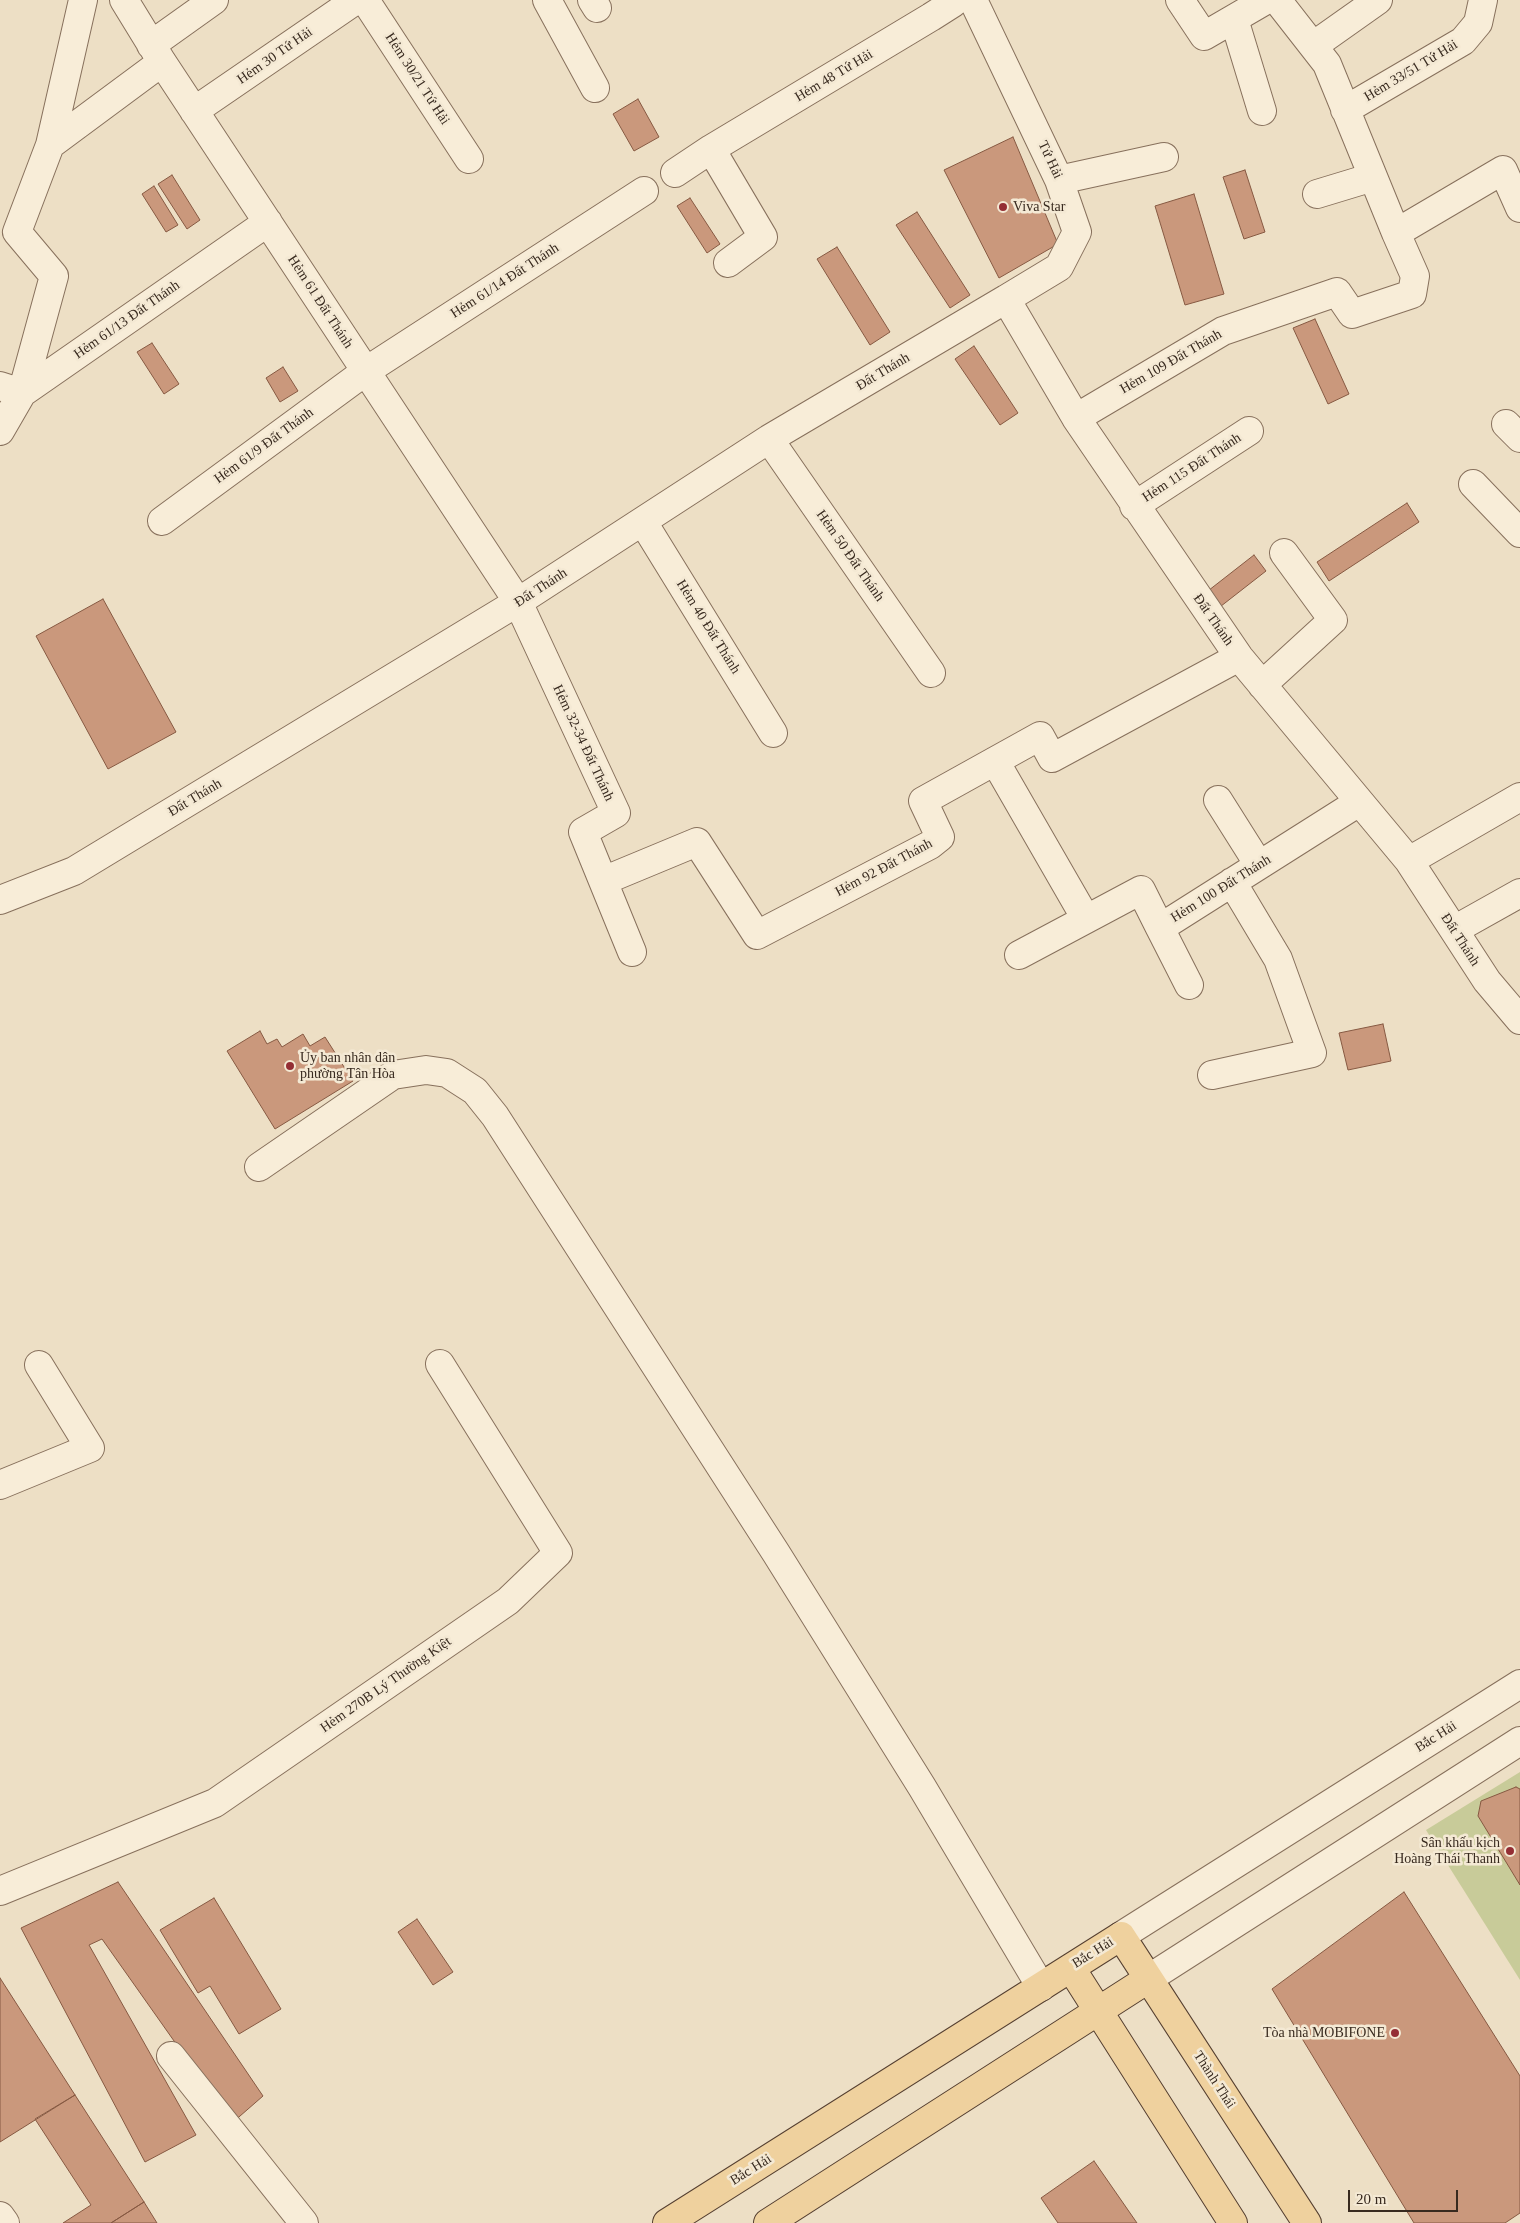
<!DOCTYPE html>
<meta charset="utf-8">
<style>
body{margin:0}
#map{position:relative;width:1520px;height:2223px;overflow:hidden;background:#eddfc5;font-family:Georgia,serif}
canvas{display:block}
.scale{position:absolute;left:1348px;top:2190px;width:110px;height:22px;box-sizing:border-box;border:2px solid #382a1f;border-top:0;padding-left:6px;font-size:15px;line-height:18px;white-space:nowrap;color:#382a1f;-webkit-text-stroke:4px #f4e9d4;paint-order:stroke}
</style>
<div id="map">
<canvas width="1520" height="2223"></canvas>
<div class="scale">20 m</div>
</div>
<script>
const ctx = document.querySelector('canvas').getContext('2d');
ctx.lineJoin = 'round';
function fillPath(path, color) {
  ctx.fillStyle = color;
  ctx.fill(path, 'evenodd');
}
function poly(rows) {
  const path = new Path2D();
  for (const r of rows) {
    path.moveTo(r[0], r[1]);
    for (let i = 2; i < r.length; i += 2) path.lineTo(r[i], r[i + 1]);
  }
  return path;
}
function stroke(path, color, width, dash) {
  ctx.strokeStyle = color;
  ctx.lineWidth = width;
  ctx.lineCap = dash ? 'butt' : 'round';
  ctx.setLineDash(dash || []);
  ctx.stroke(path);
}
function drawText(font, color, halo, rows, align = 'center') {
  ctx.font = font + ' Georgia,serif';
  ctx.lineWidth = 5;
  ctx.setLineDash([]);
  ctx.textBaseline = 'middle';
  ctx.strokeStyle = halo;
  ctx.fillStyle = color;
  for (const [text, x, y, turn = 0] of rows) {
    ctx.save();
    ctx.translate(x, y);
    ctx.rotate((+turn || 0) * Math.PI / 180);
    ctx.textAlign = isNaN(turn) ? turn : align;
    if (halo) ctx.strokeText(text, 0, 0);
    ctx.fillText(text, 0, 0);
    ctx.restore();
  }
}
fillPath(poly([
 [1520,1772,1520,1980,1426,1830]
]), '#c8cb99');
const building = poly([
 [638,99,659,137,634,151,613,114,638,99],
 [1013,137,1058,244,999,278,944,170,1013,137],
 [1245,170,1265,232,1244,239,1223,177,1245,170],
 [172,175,200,220,187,229,158,184,172,175],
 [154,186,178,225,166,232,142,194,154,186],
 [1194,194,1224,294,1185,305,1155,206,1194,194],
 [690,198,720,244,707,253,677,206,690,198],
 [917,212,970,295,950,308,896,225,917,212],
 [837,247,890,332,870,345,817,259,837,247],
 [1315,319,1349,394,1328,404,1293,328,1315,319],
 [152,343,179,384,164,394,137,352,152,343],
 [974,346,1018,413,1000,425,955,359,974,346],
 [283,367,298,391,280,402,266,378,283,367],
 [1407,503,1419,522,1329,581,1317,562,1407,503],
 [1254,555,1266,571,1216,610,1204,594,1254,555],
 [103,599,176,732,108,769,36,636,103,599],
 [1383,1024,1391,1061,1348,1070,1339,1033,1383,1024],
 [260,1031,267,1044,277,1039,282,1047,303,1034,310,1046,325,1037,353,1081,275,1129,227,1051,260,1031],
 [1516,1787,1520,1789,1520,1885,1478,1816,1481,1801,1516,1787],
 [118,1882,263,2096,232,2123,102,1939,89,1945,196,2135,145,2162,21,1928,118,1882],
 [1404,1892,1520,2076,1520,2213,1505,2223,1414,2223,1272,1989,1404,1892],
 [214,1898,281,2009,239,2034,210,1986,198,1993,160,1930,214,1898],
 [417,1919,453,1972,433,1985,398,1932,417,1919],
 [0,1978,75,2095,0,2142,0,1978],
 [75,2095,144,2202,111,2223,63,2223,91,2205,35,2119,75,2095],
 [1094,2161,1137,2223,1058,2223,1041,2198,1094,2161],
 [144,2202,157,2223,111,2223,144,2202]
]);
fillPath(building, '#ca987c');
stroke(building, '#865942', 1);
const minor = poly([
 [124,0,162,62,518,602,616,813,583,832,632,952],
 [365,0,469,159],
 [547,0,595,88],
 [592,0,597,8],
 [973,0,1059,180,1077,232,1059,267,1006,299],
 [1180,0,1204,36,1266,0],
 [1277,0,1327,64,1396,233],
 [1234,19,1262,111],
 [151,45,214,0],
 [1313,46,1378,0],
 [1345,110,1463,41,1478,23,1483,0],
 [194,111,356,0],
 [50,145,162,62],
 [675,173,711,149],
 [1059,180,1164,157],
 [1317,194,1373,177],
 [728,263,763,237,711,149,931,17,953,3,954,0],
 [0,386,22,393],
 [22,393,54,276,17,232,50,145,83,0],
 [1076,418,1223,331,1337,292,1352,314,1412,294,1415,276,1396,233,1503,170,1520,208],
 [1506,424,1520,438],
 [0,431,22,393,268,222],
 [769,439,931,673],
 [1473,484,1520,533],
 [1134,506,1249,431],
 [162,521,366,371,644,191],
 [643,522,773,733],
 [1262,685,1333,620,1284,553],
 [995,761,1086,919],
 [1218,800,1259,865],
 [1409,861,1520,797],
 [603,881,697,842,757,935,930,845,940,837,923,801,1040,736,1052,758,1239,657],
 [0,900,74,871,518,602,769,439,1006,299,1076,418,1239,657,1409,861,1487,981,1520,1020],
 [1160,928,1189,985],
 [1454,930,1520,893],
 [1019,955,1141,890,1160,928,1359,802],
 [1212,1075,1312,1053,1278,959,1232,882],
 [259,1167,393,1075,426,1070,447,1073,475,1091,495,1116,776,1553,922,1787,1041,1987],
 [0,1485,90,1448,39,1365],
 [0,1891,215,1803,508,1601,558,1553,440,1364],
 [1121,1936,1520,1684],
 [1148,1979,1520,1741],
 [171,2056,304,2223],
 [0,2216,5,2223]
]);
const major = poly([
 [1071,1968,1233,2223],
 [667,2223,1121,1936,1307,2223],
 [768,2223,1148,1979]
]);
stroke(minor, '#87705c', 30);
stroke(major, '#553f30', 30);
stroke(minor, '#f8edd8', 28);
stroke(major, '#efd19e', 28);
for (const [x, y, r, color] of [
 [1003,207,5,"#942e34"],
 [290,1066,5,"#942e34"],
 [1510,1851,5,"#942e34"],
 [1395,2033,5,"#942e34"]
]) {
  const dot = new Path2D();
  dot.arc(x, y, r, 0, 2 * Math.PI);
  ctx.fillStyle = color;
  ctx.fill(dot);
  stroke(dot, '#f4e9d4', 2);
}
drawText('14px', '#382a1f', '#f4e9d4', [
 ["Hẻm 30 Tứ Hải",275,56,-35],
 ["Hẻm 33/51 Tứ Hải",1411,71,-31],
 ["Hẻm 48 Tứ Hải",834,76,-31],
 ["Hẻm 30/21 Tứ Hải",417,79,57],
 ["Tứ Hải",1050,160,65],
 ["Hẻm 61/14 Đất Thánh",505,281,-33],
 ["Hẻm 61 Đất Thánh",320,302,57],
 ["Hẻm 61/13 Đất Thánh",127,320,-35],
 ["Hẻm 109 Đất Thánh",1171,362,-30],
 ["Đất Thánh",883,372,-31],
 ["Hẻm 61/9 Đất Thánh",264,446,-36],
 ["Hẻm 115 Đất Thánh",1192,468,-33],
 ["Hẻm 50 Đất Thánh",850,556,55],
 ["Đất Thánh",541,588,-33],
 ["Đất Thánh",1213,620,55],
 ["Hẻm 40 Đất Thánh",708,627,58],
 ["Hẻm 32-34 Đất Thánh",583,743,65],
 ["Đất Thánh",195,798,-31],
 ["Hẻm 92 Đất Thánh",884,868,-28],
 ["Hẻm 100 Đất Thánh",1221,889,-32],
 ["Đất Thánh",1460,940,57],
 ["Hẻm 270B Lý Thường Kiệt",386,1685,-35],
 ["Bắc Hải",1436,1737,-32],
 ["Bắc Hải",1093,1953,-32],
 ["Thành Thái",1214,2080,57],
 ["Bắc Hải",751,2170,-32]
]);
drawText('14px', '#382a1f', '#f4e9d4', [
 ["Viva Star",1013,207],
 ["Ủy ban nhân dân",300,1058],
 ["phường Tân Hòa",300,1074],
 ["Sân khấu kịch",1500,1843,"right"],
 ["Hoàng Thái Thanh",1500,1859,"right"],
 ["Tòa nhà MOBIFONE",1385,2033,"right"]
], 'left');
</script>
